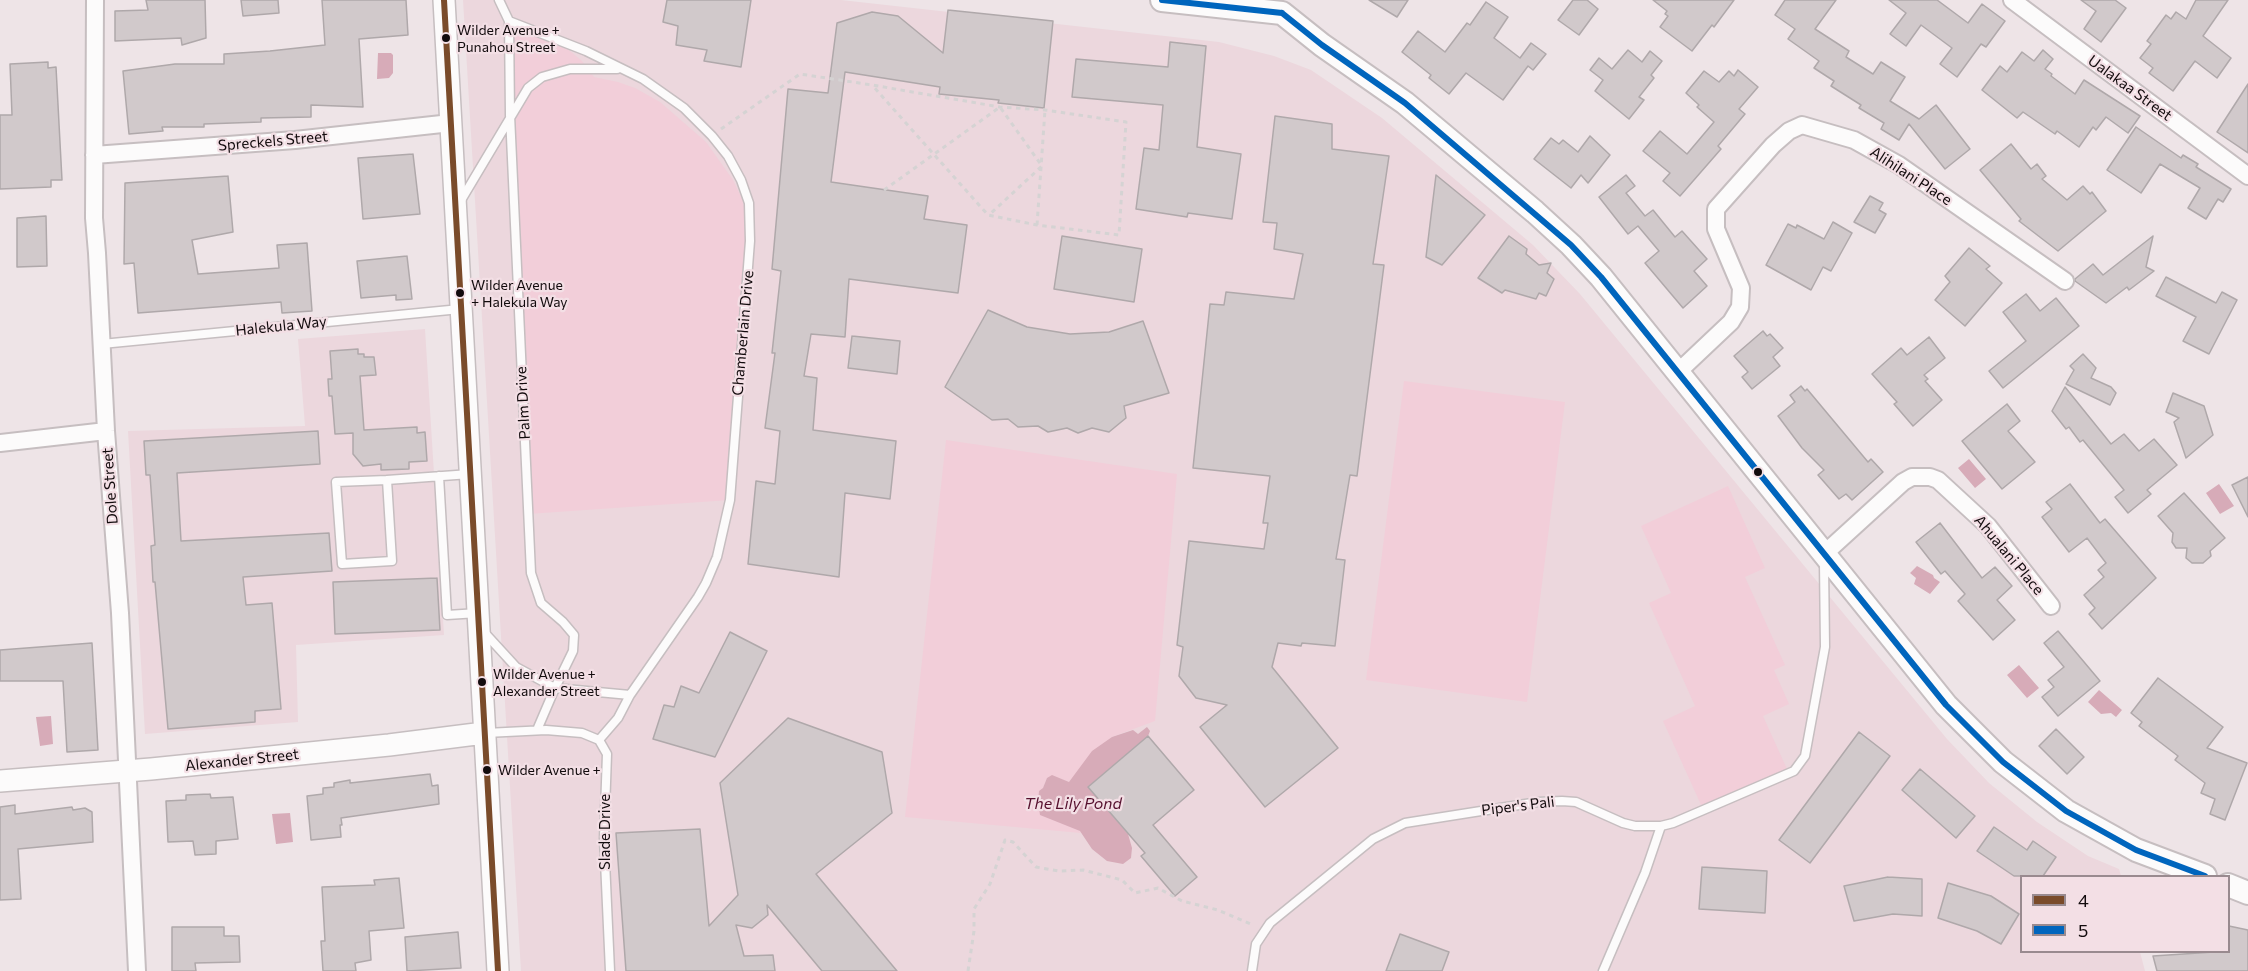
<!DOCTYPE html>
<style>
body{margin:0}
#map{position:relative;width:2248px;height:971px;overflow:hidden;background:#eee4e7;font-family:Commissioner,sans-serif}
canvas{display:block}
.legend{position:absolute;left:2020px;top:875px;width:210px;height:78px;box-sizing:border-box;background:#f3dfe5;border:2px solid #998a8f;margin:0;padding:8px 10px;list-style:none;font-size:18px;color:#120b0d}
.legend li{display:flex;align-items:center;gap:12px;height:30px}
.legend b{width:30px;border:2px solid #998a8f}
</style>
<div id="map">
<canvas width="2248" height="971"></canvas>
<ul class="legend">
<li><b style="height:8px;background:#7a4b2a"></b>4</li>
<li><b style="height:8px;background:#0065bd"></b>5</li>
</ul>
</div>
<script>
const ctx = document.querySelector('canvas').getContext('2d');
ctx.lineJoin = 'round';
function fillPath(path, color) {
  ctx.fillStyle = color;
  ctx.fill(path, 'evenodd');
}
function poly(rows) {
  const path = new Path2D();
  for (const r of rows) {
    path.moveTo(r[0], r[1]);
    for (let i = 2; i < r.length; i += 2) path.lineTo(r[i], r[i + 1]);
  }
  return path;
}
function stroke(path, color, width, dash) {
  ctx.strokeStyle = color;
  ctx.lineWidth = width;
  ctx.lineCap = dash ? 'butt' : 'round';
  ctx.setLineDash(dash || []);
  ctx.stroke(path);
}
function drawText(font, color, halo, rows, align = 'center') {
  ctx.font = font + ' Commissioner,sans-serif';
  ctx.lineWidth = 4.5;
  ctx.setLineDash([]);
  ctx.textBaseline = 'middle';
  ctx.strokeStyle = halo;
  ctx.fillStyle = color;
  for (const [text, x, y, turn = 0] of rows) {
    ctx.save();
    ctx.translate(x, y);
    ctx.rotate((+turn || 0) * Math.PI / 180);
    ctx.textAlign = isNaN(turn) ? turn : align;
    if (halo) ctx.strokeText(text, 0, 0);
    ctx.fillText(text, 0, 0);
    ctx.restore();
  }
}
fillPath(poly([
 [463,0,841,0,1219,42,1274,56,1311,70,1382,118,1533,245,1580,294,1947,739,1989,783,2037,822,2088,856,2119,869,2121,876,2022,876,2022,952,2140,952,2145,971,521,971],
 [425,329,444,635,296,645,298,722,145,734,128,431,305,426,298,339]
]), '#ecd7dd');
fillPath(poly([
 [509,21,564,46,582,61,594,77,618,82,635,88,660,102,706,142,733,180,743,201,750,241,730,500,528,514],
 [1404,381,1565,402,1527,702,1366,680],
 [946,440,1177,474,1155,721,1112,737,1069,782,1059,778,1047,778,1043,788,1081,833,905,817],
 [1728,486,1765,568,1745,577,1785,665,1774,670,1789,704,1763,716,1787,769,1702,807,1663,721,1695,706,1649,603,1671,593,1641,526]
]), '#f2ced9');
fillPath(poly([
 [378,53,391,53,393,55,393,73,389,78,377,79],
 [1969,459,1986,479,1975,488,1958,468],
 [2219,484,2234,506,2220,514,2206,493],
 [1917,566,1933,575,1934,578,1940,582,1930,594,1914,584,1916,578,1910,573],
 [2019,665,2039,688,2027,698,2007,675],
 [2099,690,2122,710,2116,717,2111,713,2101,714,2088,702],
 [51,716,53,744,40,746,36,717],
 [1147,727,1150,731,1148,736,1088,787,1128,834,1132,848,1131,858,1123,864,1107,861,1092,849,1080,831,1040,815,1038,802,1039,791,1043,788,1047,778,1052,775,1069,782,1092,751,1112,737,1133,730,1138,734],
 [290,813,293,842,276,844,272,814]
]), '#d7abb8');
const building = poly([
 [146,0,205,0,206,38,182,45,181,38,115,41,115,11,148,10,146,0],
 [241,0,278,0,279,13,243,16,241,0],
 [322,0,406,0,408,35,359,39,363,107,311,105,311,117,261,118,261,122,204,124,204,127,162,127,163,131,129,134,123,71,175,64,224,64,224,54,270,51,325,45,322,0],
 [667,0,751,0,741,67,704,61,707,50,676,45,678,26,663,22,667,0],
 [1369,0,1408,0,1397,17,1369,0],
 [1573,0,1587,0,1598,9,1579,35,1558,20,1573,0],
 [1653,0,1734,0,1714,27,1712,25,1692,51,1660,27,1668,16,1665,14,1667,11,1653,0],
 [1785,0,1836,0,1815,29,1849,51,1846,57,1873,74,1881,62,1905,77,1890,101,1919,119,1936,105,1970,149,1945,169,1909,124,1899,140,1881,129,1884,123,1859,108,1861,105,1831,86,1834,81,1814,68,1819,61,1788,39,1795,29,1775,15,1785,0],
 [1889,0,1937,0,1968,23,1982,4,2005,21,1986,47,1981,44,1957,77,1940,64,1952,48,1921,25,1906,46,1890,34,1906,13,1889,0],
 [2081,0,2115,0,2126,8,2101,42,2084,29,2096,11,2081,0],
 [2196,0,2228,0,2203,36,2231,58,2217,78,2195,61,2173,91,2149,73,2153,68,2140,58,2151,44,2147,41,2166,15,2171,19,2176,12,2186,19,2196,0],
 [1486,2,1508,17,1494,38,1520,58,1531,43,1546,54,1533,70,1528,66,1503,100,1466,73,1449,94,1429,78,1431,75,1402,52,1418,31,1445,52,1467,23,1470,25,1486,2],
 [948,10,1053,21,1044,108,998,103,999,100,939,94,940,87,845,72,831,182,928,196,924,219,967,225,958,293,849,279,845,337,811,334,804,376,817,378,813,430,896,441,890,499,845,493,839,577,748,564,756,481,775,484,780,431,765,428,775,353,772,353,781,271,772,269,788,89,828,93,837,23,872,12,898,16,943,53,948,10],
 [1170,42,1206,46,1197,147,1241,154,1232,219,1188,213,1187,217,1136,209,1144,148,1159,150,1163,105,1072,97,1076,59,1168,67,1170,42],
 [1628,50,1642,62,1650,51,1662,61,1651,75,1654,78,1639,97,1644,100,1629,119,1595,91,1603,80,1590,70,1599,58,1612,69,1628,50],
 [2043,50,2053,59,2045,69,2052,74,2051,76,2075,94,2084,80,2140,116,2128,133,2106,117,2096,130,2093,127,2079,147,2057,131,2055,134,2023,112,2017,118,1982,90,2000,66,2007,72,2022,52,2034,61,2043,50],
 [48,62,48,68,56,67,62,180,51,180,51,187,0,189,0,115,12,115,10,64,48,62],
 [1738,70,1758,87,1739,109,1745,114,1718,146,1721,149,1680,196,1663,181,1670,173,1643,151,1660,131,1687,154,1714,122,1697,107,1699,105,1686,93,1704,71,1719,82,1729,71,1734,76,1738,70],
 [2248,84,2248,153,2217,132,2248,84],
 [1275,116,1332,124,1332,149,1389,156,1373,264,1384,265,1357,476,1350,475,1336,559,1345,560,1335,646,1302,643,1301,646,1278,643,1272,667,1338,748,1265,807,1200,727,1227,705,1196,698,1179,676,1183,647,1177,645,1189,541,1264,549,1268,523,1263,523,1270,476,1193,468,1210,304,1224,305,1226,292,1294,299,1303,254,1274,249,1277,223,1263,222,1275,116],
 [2136,127,2181,158,2183,155,2198,164,2196,167,2231,189,2223,202,2218,199,2206,219,2188,208,2200,188,2160,164,2141,193,2107,170,2136,127],
 [1590,136,1610,155,1588,183,1581,175,1571,188,1534,159,1551,138,1559,144,1563,140,1578,152,1590,136],
 [2011,144,2031,169,2037,164,2046,176,2042,179,2067,200,2083,186,2090,194,2092,192,2106,211,2058,251,2019,221,2021,219,1980,170,2011,144],
 [413,154,420,214,363,219,358,158,413,154],
 [1436,175,1485,215,1442,265,1426,257,1436,175],
 [1626,175,1635,186,1626,193,1645,216,1653,210,1675,237,1682,231,1707,259,1694,271,1707,286,1683,308,1645,263,1659,251,1638,226,1628,234,1599,197,1626,175],
 [228,176,233,232,192,240,198,274,279,268,277,245,307,243,312,311,282,313,281,302,138,313,134,263,124,264,125,183,228,176],
 [1870,196,1883,203,1879,210,1886,214,1875,233,1854,222,1870,196],
 [46,216,47,266,17,267,17,218,46,216],
 [1833,222,1852,233,1831,271,1823,267,1811,290,1766,265,1788,224,1796,228,1797,225,1824,239,1833,222],
 [1062,236,1142,249,1134,302,1054,289,1062,236],
 [1509,236,1527,249,1526,254,1539,265,1551,263,1547,273,1554,279,1546,296,1539,293,1536,299,1505,290,1502,293,1478,278,1509,236],
 [2153,236,2146,267,2154,271,2129,290,2127,287,2106,303,2075,281,2075,279,2093,264,2103,275,2153,236],
 [1969,248,1990,266,1986,269,2002,283,1965,326,1935,300,1950,282,1945,276,1969,248],
 [407,256,412,299,396,300,396,295,361,298,357,261,407,256],
 [2166,277,2216,303,2222,292,2237,300,2209,354,2183,341,2196,317,2156,296,2166,277],
 [2026,294,2040,311,2056,298,2079,326,2003,388,1989,371,2026,341,2003,312,2026,294],
 [988,310,1027,327,1070,334,1109,332,1143,321,1169,393,1124,406,1126,418,1109,432,1092,428,1078,433,1067,428,1048,432,1038,426,1018,427,1008,419,992,420,945,387,988,310],
 [1763,331,1767,336,1770,334,1783,348,1773,357,1780,366,1752,389,1742,377,1748,372,1734,356,1763,331],
 [852,336,900,341,897,374,848,368,852,336],
 [1929,337,1945,358,1924,375,1928,379,1925,381,1942,400,1913,426,1894,404,1897,402,1872,374,1901,348,1907,355,1929,337],
 [358,349,358,354,364,354,364,357,374,357,376,375,360,376,364,430,417,427,417,433,425,432,427,461,409,462,409,469,381,470,381,464,363,466,353,454,353,433,335,434,332,396,329,396,328,379,332,379,330,351,358,349],
 [2083,354,2096,368,2091,378,2111,387,2116,393,2110,405,2066,384,2074,370,2070,366,2083,354],
 [1801,386,1805,391,1807,389,1868,462,1871,459,1883,472,1852,500,1846,494,1839,499,1818,475,1824,470,1802,448,1778,416,1795,402,1790,395,1801,386],
 [2065,387,2111,444,2124,434,2139,451,2154,439,2177,465,2147,490,2151,494,2128,513,2115,497,2124,490,2083,440,2080,442,2069,427,2066,429,2052,411,2065,387],
 [2173,393,2204,406,2213,435,2186,458,2174,422,2179,418,2166,412,2173,393],
 [2007,404,2020,421,2008,431,2035,462,2002,489,1962,441,2007,404],
 [318,431,320,464,177,473,181,541,329,533,332,571,243,577,246,605,272,603,281,709,255,711,255,722,168,729,155,582,153,582,151,546,155,545,150,475,146,475,144,441,318,431],
 [2248,477,2248,517,2232,485,2248,477],
 [2070,484,2100,523,2105,519,2156,578,2102,629,2089,614,2095,608,2084,595,2104,577,2098,570,2106,563,2087,538,2069,552,2042,517,2052,509,2046,502,2070,484],
 [2184,493,2225,538,2210,551,2211,556,2203,563,2192,563,2186,558,2187,548,2176,548,2172,542,2173,533,2158,516,2184,493],
 [1940,523,1982,578,1995,567,2012,586,1997,600,2015,620,1993,640,1958,601,1965,594,1945,571,1941,574,1916,542,1940,523],
 [437,578,440,630,335,634,333,582,437,578],
 [2058,631,2100,681,2058,716,2042,697,2054,687,2048,680,2064,667,2044,643,2058,631],
 [730,632,767,651,715,757,653,739,664,705,674,707,681,686,699,693,730,632],
 [92,643,98,750,67,752,63,681,0,681,0,650,92,643],
 [2158,678,2223,727,2207,748,2247,763,2225,820,2210,814,2215,799,2201,793,2205,783,2175,760,2178,756,2139,726,2142,722,2131,713,2158,678],
 [788,718,882,752,892,813,816,874,897,971,822,971,767,905,768,915,752,928,736,925,744,956,773,955,775,971,626,971,616,833,700,829,709,926,738,895,720,783,788,718],
 [2056,729,2084,757,2067,774,2039,746,2056,729],
 [1859,732,1890,756,1810,863,1779,840,1859,732],
 [1148,736,1194,790,1153,825,1197,877,1175,896,1141,856,1145,853,1088,787,1148,736],
 [1920,769,1975,816,1956,838,1902,790,1920,769],
 [430,774,432,786,438,785,439,804,341,818,342,825,340,825,341,837,311,840,307,796,323,794,323,788,334,787,334,783,350,780,350,783,430,774],
 [210,794,211,798,233,797,238,839,216,841,216,854,195,855,193,841,168,842,166,801,186,800,186,795,210,794],
 [15,805,15,814,72,807,73,810,85,808,92,812,93,842,18,849,21,899,0,900,0,807,15,805],
 [1994,827,2027,850,2033,841,2056,857,2043,876,2014,876,1977,851,1994,827],
 [1702,867,1767,871,1765,913,1699,909,1702,867],
 [1888,877,1922,879,1922,916,1893,914,1854,921,1844,886,1888,877],
 [399,878,404,928,369,931,371,960,355,963,356,971,323,971,321,941,325,941,322,887,375,885,374,880,399,878],
 [1948,883,1991,896,2019,914,2001,944,1977,931,1938,918,1948,883],
 [2229,926,2248,930,2248,971,2157,971,2153,956,2229,951,2229,926],
 [172,927,224,927,224,936,239,936,240,962,195,963,196,971,172,971,172,927],
 [458,932,461,968,407,971,405,937,458,932],
 [1400,934,1449,952,1442,971,1386,971,1400,934]
]);
fillPath(building, '#d1c9cb');
stroke(building, '#afa8aa', 1.5);
const service = poly([
 [509,21,586,51,643,79,684,108,712,136,728,156,741,180,749,203,750,241,730,500,717,557,706,583,698,597,630,695,618,718,599,740],
 [460,202,528,88,542,77,570,69,617,69],
 [102,344,460,309],
 [439,476,447,615,478,613],
 [387,480,336,482,342,564,392,561,387,480,470,474],
 [483,631,516,667,555,688,573,651,574,635,563,622,541,603,531,573,510,115,509,21,499,0],
 [537,730,555,688,630,695],
 [486,733,546,730,582,733,599,740,607,754,604,839,610,971],
 [1252,971,1256,944,1270,923,1373,839,1405,823,1538,802,1562,801,1576,802,1623,823,1635,826,1661,826,1673,823,1794,771,1805,756,1825,647,1824,563],
 [1603,971,1645,873,1661,826]
]);
const minor = poly([
 [95,0,94,218,97,253,106,431,120,613,137,971],
 [2012,0,2248,176],
 [94,155,295,140,451,123],
 [1677,373,1731,322,1740,307,1741,288,1716,229,1716,209,1773,145,1789,131,1802,125,1854,140,1899,165,2065,281],
 [0,443,106,431],
 [1824,554,1903,482,1912,477,1930,477,1938,480,1988,526,2051,606]
]);
const tertiary = poly([
 [444,0,498,971],
 [0,781,151,769,389,745,484,733]
]);
const secondary = poly([
 [1162,0,1282,13,1322,45,1405,103,1535,212,1571,245,1601,277,1946,705,2003,762,2066,811,2136,850,2205,876],
 [2228,885,2248,893]
]);
stroke(service, '#c6bec0', 11);
stroke(minor, '#c6bec0', 20);
stroke(tertiary, '#c6bec0', 24);
stroke(secondary, '#c6bec0', 26);
stroke(poly([
 [721,129,800,74,872,85,1000,107,1045,110,1126,122,1119,235,1037,225,988,215,872,85],
 [884,190,1000,107,1042,166,989,215],
 [1037,225,1045,110],
 [968,971,974,931,974,909,990,884,1005,840,1013,842,1036,867,1059,871,1083,870,1122,880,1135,893,1158,888,1182,901,1218,910,1253,925]
]), '#d5d3d3', 3, [4.5, 4.5]);
stroke(service, '#fcfbfb', 8);
stroke(minor, '#fcfbfb', 16);
stroke(tertiary, '#fcfbfb', 21);
stroke(secondary, '#fcfbfb', 22);
stroke(poly([
 [444,0,498,971]
]), '#7a4b2a', 6);
stroke(poly([
 [1162,0,1282,13],
 [1282,13,1322,45,1405,103,1571,245,1601,277,1946,705,2003,762,2066,811,2136,850,2205,876]
]), '#0065bd', 6);
for (const [x, y, r, color] of [
 [446,38,5,"#120b0d"],
 [460,293,5,"#120b0d"],
 [1758,472,5,"#120b0d"],
 [482,682,5,"#120b0d"],
 [487,770,5,"#120b0d"]
]) {
  const dot = new Path2D();
  dot.arc(x, y, r, 0, 2 * Math.PI);
  ctx.fillStyle = color;
  ctx.fill(dot);
  stroke(dot, '#f3dfe5', 2);
}
drawText('14px', '#120b0d', '#f3dfe5', [
 ["Wilder Avenue +",457,30],
 ["Punahou Street",457,47],
 ["Wilder Avenue",471,285],
 ["+ Halekula Way",471,302],
 ["Wilder Avenue +",493,674],
 ["Alexander Street",493,691],
 ["Wilder Avenue +",498,770]
], 'left');
drawText('15px', '#120b0d', '#f3dfe5', [
 ["Ualakaa Street",2130,88,36],
 ["Spreckels Street",273,141,-5],
 ["Alihilani Place",1911,176,33],
 ["Halekula Way",281,326,-6],
 ["Chamberlain Drive",743,333,-85],
 ["Palm Drive",523,403,-93],
 ["Dole Street",110,486,-94],
 ["Ahualani Place",2009,555,50],
 ["Alexander Street",242,760,-6],
 ["Piper's Pali",1518,806,-7],
 ["Slade Drive",605,832,-90]
]);
drawText('italic 16px', '#56102e', '#f3dfe5', [
 ["The Lily Pond",1073,804]
]);
</script>
